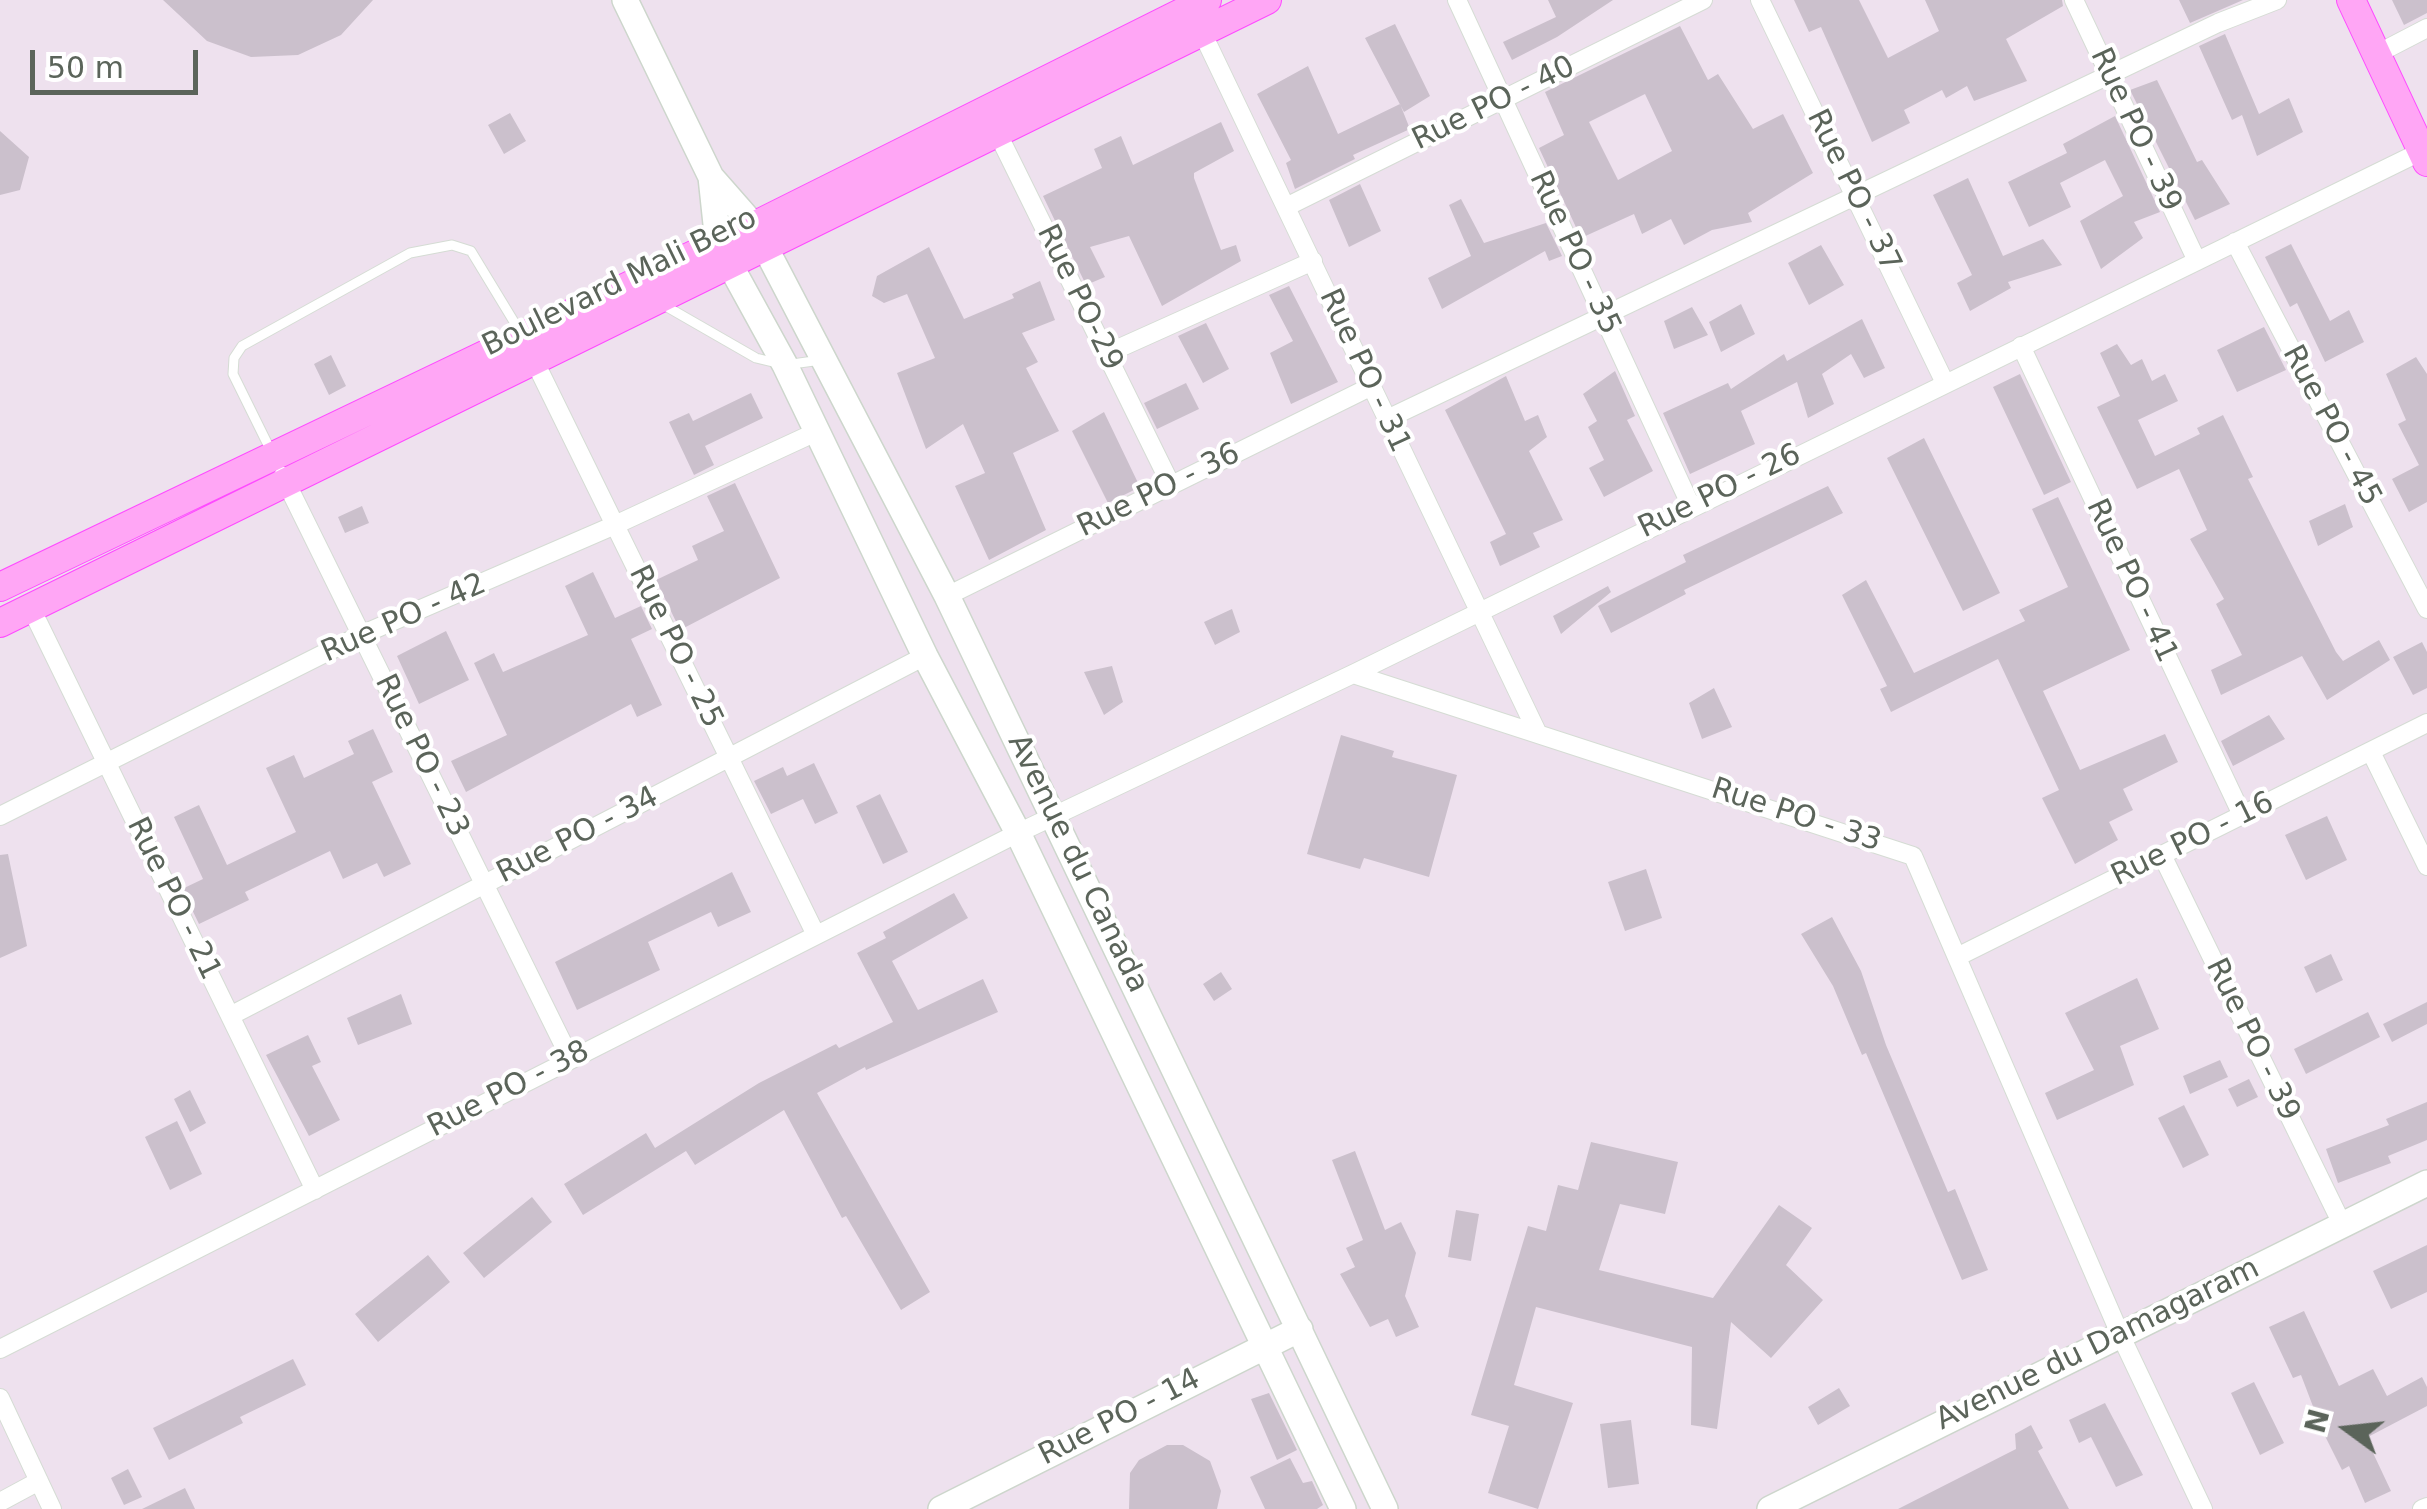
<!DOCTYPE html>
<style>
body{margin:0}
#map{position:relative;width:2427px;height:1509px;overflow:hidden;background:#eee1ee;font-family:"DejaVu Sans",sans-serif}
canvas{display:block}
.north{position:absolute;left:2297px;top:1379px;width:100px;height:100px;-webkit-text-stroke:8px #fff;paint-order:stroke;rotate:285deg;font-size:28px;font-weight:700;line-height:40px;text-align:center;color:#5b645a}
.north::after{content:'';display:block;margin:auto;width:35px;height:45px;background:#5b645a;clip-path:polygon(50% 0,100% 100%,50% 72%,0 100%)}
.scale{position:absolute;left:30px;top:50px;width:168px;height:45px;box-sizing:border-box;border:5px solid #5b645a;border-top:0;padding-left:12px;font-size:30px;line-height:35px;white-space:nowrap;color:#5b645a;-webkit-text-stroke:8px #fff;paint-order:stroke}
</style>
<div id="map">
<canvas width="2427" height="1509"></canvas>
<div class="north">N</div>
<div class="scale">50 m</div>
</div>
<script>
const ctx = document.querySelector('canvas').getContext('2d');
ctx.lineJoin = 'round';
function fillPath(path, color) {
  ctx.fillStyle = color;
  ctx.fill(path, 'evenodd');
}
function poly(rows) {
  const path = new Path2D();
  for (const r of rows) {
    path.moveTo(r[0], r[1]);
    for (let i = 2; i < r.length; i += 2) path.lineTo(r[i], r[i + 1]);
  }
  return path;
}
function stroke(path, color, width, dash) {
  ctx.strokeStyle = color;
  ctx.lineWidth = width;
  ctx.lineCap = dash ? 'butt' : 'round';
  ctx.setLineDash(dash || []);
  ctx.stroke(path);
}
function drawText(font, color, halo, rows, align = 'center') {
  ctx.font = font + ' "DejaVu Sans",sans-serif';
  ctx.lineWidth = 8;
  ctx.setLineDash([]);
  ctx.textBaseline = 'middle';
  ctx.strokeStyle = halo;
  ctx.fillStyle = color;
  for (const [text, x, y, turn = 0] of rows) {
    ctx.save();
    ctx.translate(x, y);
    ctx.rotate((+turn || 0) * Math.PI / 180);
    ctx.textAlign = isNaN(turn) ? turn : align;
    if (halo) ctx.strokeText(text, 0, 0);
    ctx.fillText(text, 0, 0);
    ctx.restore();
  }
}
fillPath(poly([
 [163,0,373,0,341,35,298,55,251,57,207,41],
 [1548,0,1613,0,1557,37,1512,60,1503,42,1556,17],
 [1794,0,1859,0,1888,58,1939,31,1925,0,2062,0,2063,6,2006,39,2027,81,1974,101,1967,86,1946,98,1942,90,1904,110,1910,123,1872,142,1821,27,1809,32],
 [2179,0,2243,0,2190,23],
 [2392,0,2427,0,2427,13,2404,25],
 [1395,24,1430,96,1404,112,1365,38],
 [1680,26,1708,80,1718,74,1753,129,1783,114,1813,173,1748,213,1752,222,1712,230,1684,245,1671,219,1642,234,1634,214,1581,238,1539,148,1564,135,1545,92],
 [1645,94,1672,151,1618,180,1589,122],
 [2225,34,2259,114,2289,98,2303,132,2257,156,2242,115,2232,120,2199,46],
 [1308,66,1338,134,1400,104,1410,129,1353,155,1355,159,1295,189,1286,163,1291,160,1257,94],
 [2157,80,2197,162,2202,160,2230,204,2195,220,2130,90],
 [510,113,526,141,504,154,488,125],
 [2115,116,2160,212,2134,222,2143,238,2101,269,2080,221,2123,196,2105,160,2060,183,2071,207,2029,227,2008,182,2067,153,2063,144],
 [1221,122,1234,151,1194,173,1194,178,1221,250,1236,245,1241,261,1162,306,1129,236,1090,247,1105,277,1086,285,1043,196,1102,168,1094,149,1121,136,1133,165],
 [0,131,29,157,20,190,0,195],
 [1968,178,2003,256,2043,239,2062,265,2008,282,2011,288,1970,311,1957,283,1972,275,1933,195],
 [1360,184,1381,231,1349,247,1329,200],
 [1461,199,1484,243,1546,223,1562,256,1549,261,1545,251,1442,309,1428,278,1471,256,1449,205],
 [2291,244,2330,321,2349,310,2364,342,2325,362,2297,303,2290,307,2265,257],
 [1821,245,1844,285,1809,305,1788,263],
 [929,247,964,319,1014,298,1012,294,1040,281,1055,320,1022,333,1038,362,1026,368,1059,431,1013,453,1046,530,989,560,955,486,985,473,963,424,926,449,897,373,935,358,907,294,884,303,872,296,877,276],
 [1289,286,1338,382,1291,404,1270,353,1293,341,1269,295],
 [1741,304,1755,334,1721,352,1709,322],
 [1692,307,1708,335,1674,349,1664,321],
 [1862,319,1885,368,1864,378,1851,354,1822,374,1834,404,1808,418,1797,382,1741,411,1755,444,1690,474,1663,413,1728,383,1731,389,1784,354,1787,361],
 [1206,323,1229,369,1203,383,1178,336],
 [2264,327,2286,370,2237,392,2217,350],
 [2117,344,2131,365,2142,359,2152,381,2165,374,2178,401,2138,420,2155,456,2200,434,2197,428,2223,415,2253,477,2248,479,2336,652,2343,661,2379,640,2390,660,2327,700,2302,656,2221,695,2211,670,2242,655,2216,604,2224,599,2190,539,2207,530,2179,469,2137,489,2097,407,2120,396,2100,353],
 [331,355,346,386,329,395,314,364],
 [2416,357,2427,374,2427,502,2409,512,2392,479,2419,465,2398,424,2406,420,2386,374],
 [1615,371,1635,416,1627,420,1653,471,1604,497,1589,468,1604,460,1588,427,1597,421,1583,394],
 [2020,374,2071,482,2044,495,1993,387],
 [1506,376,1525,421,1538,415,1547,437,1529,451,1563,520,1533,533,1540,547,1500,566,1490,542,1506,534,1445,410],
 [1186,383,1199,409,1157,429,1144,403],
 [751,393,763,418,705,446,714,465,694,475,669,422,689,413,693,421],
 [1104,412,1140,487,1108,503,1072,431],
 [1924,438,2000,593,1963,611,1887,458],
 [735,483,780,578,680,630,656,580,698,560,692,546,724,531,707,496],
 [1828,486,1843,513,1684,590,1686,594,1611,633,1598,606,1686,562,1683,555],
 [2058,497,2130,650,2043,691,2080,770,2165,734,2178,762,2123,789,2133,810,2109,822,2118,840,2075,864,2042,798,2059,790,1998,659,1891,712,1880,689,1887,686,1842,595,1866,580,1914,673,2025,621,2019,610,2068,587,2032,509],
 [2345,504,2353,527,2318,546,2309,521],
 [362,506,369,523,345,533,338,517],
 [593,572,615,618,641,606,652,629,631,639,662,705,637,717,631,704,466,792,451,761,507,735,474,663,494,653,503,672,588,635,565,586],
 [1608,586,1611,592,1561,634,1553,616],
 [1232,609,1240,632,1215,645,1204,622],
 [446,631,469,680,419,704,397,656],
 [2422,642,2427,652,2427,688,2413,695,2393,657],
 [1112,666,1123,702,1104,715,1084,672],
 [1714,688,1732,727,1702,739,1689,703],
 [2269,715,2285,739,2233,766,2221,741],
 [373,729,393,772,372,782,411,864,384,877,377,863,343,879,330,851,245,892,249,900,199,924,182,889,203,879,174,817,199,805,227,865,296,832,266,768,294,755,304,778,354,754,348,741],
 [1341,735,1394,751,1392,757,1457,775,1429,877,1364,858,1360,869,1307,854],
 [814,763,838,813,815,824,803,799,771,814,754,781,783,767,787,776],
 [880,794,908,852,883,864,856,806],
 [2327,816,2347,860,2306,880,2285,835],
 [8,854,27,946,0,958,0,855],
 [1646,869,1662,918,1625,931,1608,882],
 [732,872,751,912,718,927,711,912,648,942,660,970,577,1010,555,962],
 [954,893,968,918,892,961,918,1010,983,979,998,1012,866,1070,865,1067,817,1093,930,1292,901,1310,846,1216,842,1218,784,1110,695,1165,686,1151,583,1215,564,1184,646,1133,655,1148,759,1083,836,1044,839,1048,893,1022,857,953,886,938,883,932],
 [1832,917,1861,971,1886,1045,1948,1192,1955,1189,1988,1270,1962,1280,1866,1053,1862,1055,1833,986,1801,934],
 [2331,954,2343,980,2316,993,2304,967],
 [1221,972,1232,989,1214,1001,1203,984],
 [2137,978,2159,1029,2120,1046,2134,1085,2057,1120,2045,1093,2094,1070,2065,1013],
 [401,994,412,1024,358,1045,347,1018],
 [2427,1002,2427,1024,2392,1042,2383,1024],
 [2368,1012,2380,1037,2306,1074,2294,1049],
 [308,1035,321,1062,312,1066,340,1120,309,1136,266,1055],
 [2220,1060,2228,1077,2190,1094,2183,1076],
 [2249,1079,2258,1097,2237,1107,2228,1089],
 [190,1090,206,1123,190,1132,174,1099],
 [2427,1102,2427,1140,2388,1156,2391,1163,2338,1183,2326,1149,2389,1125,2386,1119],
 [2184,1105,2209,1155,2183,1168,2158,1118],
 [177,1121,202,1174,170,1190,145,1137],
 [1591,1142,1678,1162,1665,1214,1620,1204,1599,1270,1713,1298,1779,1205,1812,1228,1786,1265,1823,1300,1771,1358,1731,1322,1717,1429,1691,1425,1692,1347,1536,1307,1514,1385,1573,1403,1538,1509,1488,1493,1509,1426,1471,1415,1528,1226,1546,1231,1558,1185,1578,1190],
 [1355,1151,1385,1230,1401,1222,1416,1253,1405,1296,1419,1327,1396,1337,1388,1319,1370,1327,1340,1274,1355,1267,1346,1248,1363,1240,1332,1160],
 [532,1197,552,1222,484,1278,463,1253],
 [1456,1210,1479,1214,1471,1261,1448,1257],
 [2427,1245,2427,1292,2391,1309,2373,1271],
 [428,1255,450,1282,378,1342,355,1314],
 [2304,1311,2339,1386,2373,1369,2387,1396,2422,1377,2427,1387,2427,1406,2366,1438,2391,1491,2365,1503,2349,1466,2342,1470,2322,1430,2301,1375,2293,1378,2269,1327],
 [293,1359,306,1385,240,1417,243,1423,169,1460,153,1428],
 [2254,1382,2284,1443,2260,1455,2231,1393],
 [1839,1388,1850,1406,1818,1425,1808,1407],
 [1269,1393,1297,1450,1277,1460,1251,1399],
 [2105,1403,2143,1475,2116,1487,2091,1437,2079,1443,2069,1420],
 [1631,1420,1639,1484,1608,1488,1600,1424],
 [2031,1425,2043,1448,2038,1451,2069,1509,1898,1509,2016,1449,2015,1434],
 [1167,1445,1183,1445,1210,1461,1221,1491,1217,1509,1129,1509,1130,1473,1139,1460],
 [1290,1458,1303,1483,1312,1481,1323,1505,1317,1509,1265,1509,1250,1477],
 [128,1469,142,1497,124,1505,111,1478],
 [185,1488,195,1509,142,1509]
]), '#cbc0cc');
const lane = poly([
 [662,304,756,358,785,365,821,360],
 [271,451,233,374,234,358,242,346,410,253,452,245,471,251,522,335]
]);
const street = poly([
 [1457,0,1691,506],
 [1760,0,1945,383],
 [2074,0,2197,261],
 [1199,26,1538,734],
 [2375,55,2427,28],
 [993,124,1171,485],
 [1286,207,1703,0],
 [2235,242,2427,609],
 [2021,346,2242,815],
 [1106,354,1313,261],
 [534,360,816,935],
 [1387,419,2218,23,2277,0],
 [283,476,570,1058],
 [947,596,1372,386],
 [31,608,315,1190],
 [1353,674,1913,856,2120,1334,2203,1509],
 [2371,752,2427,866],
 [0,816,361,635,615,525,814,433],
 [2162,855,2342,1224],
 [1959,956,2427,723],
 [230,1016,925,656],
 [0,1349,1018,833,1353,674,2422,151],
 [0,1398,52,1509],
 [0,1502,39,1481],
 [2422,1509,2427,1507]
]);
const secondary = poly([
 [625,0,711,177,754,226,947,596,1385,1509],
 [711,177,718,243,785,365,925,656,1018,833,1343,1509],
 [941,1509,1300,1329],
 [1770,1509,2427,1183]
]);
const primary = poly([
 [2351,0,2427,162],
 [0,587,754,226,1207,0],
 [0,623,1267,0]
]);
stroke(lane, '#d5dcd4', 11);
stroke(street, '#d5dcd4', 20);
stroke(secondary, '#cdd6cc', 28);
stroke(primary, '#fe4aff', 30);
stroke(lane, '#fff', 9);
stroke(street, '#fff', 18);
stroke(secondary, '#fff', 25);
stroke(primary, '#ffa6f5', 28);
drawText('30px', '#5b645a', '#fff', [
 ["Rue PO - 40",1494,104,-26],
 ["Rue PO - 39",2135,130,65],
 ["Rue PO - 37",1853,191,64],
 ["Rue PO - 35",1574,253,65],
 ["Boulevard Mali Bero",620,283,-26],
 ["Rue PO-29",1079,298,64],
 ["Rue PO - 31",1364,371,65],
 ["Rue PO - 45",2331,426,62],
 ["Rue PO - 36",1159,491,-26],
 ["Rue PO - 26",1720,492,-26],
 ["Rue PO - 41",2131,581,65],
 ["Rue PO - 42",404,619,-24],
 ["Rue PO - 25",675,647,64],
 ["Rue PO - 23",421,756,64],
 ["Rue PO - 33",1796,816,18],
 ["Rue PO - 34",578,836,-27],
 ["Rue PO - 16",2193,840,-26],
 ["Avenue du Canada",1077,864,64],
 ["Rue PO - 21",173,899,64],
 ["Rue PO - 39",2252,1040,64],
 ["Rue PO - 38",509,1090,-27],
 ["Avenue du Damagaram",2098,1345,-26],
 ["Rue PO - 14",1120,1418,-27]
]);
</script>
